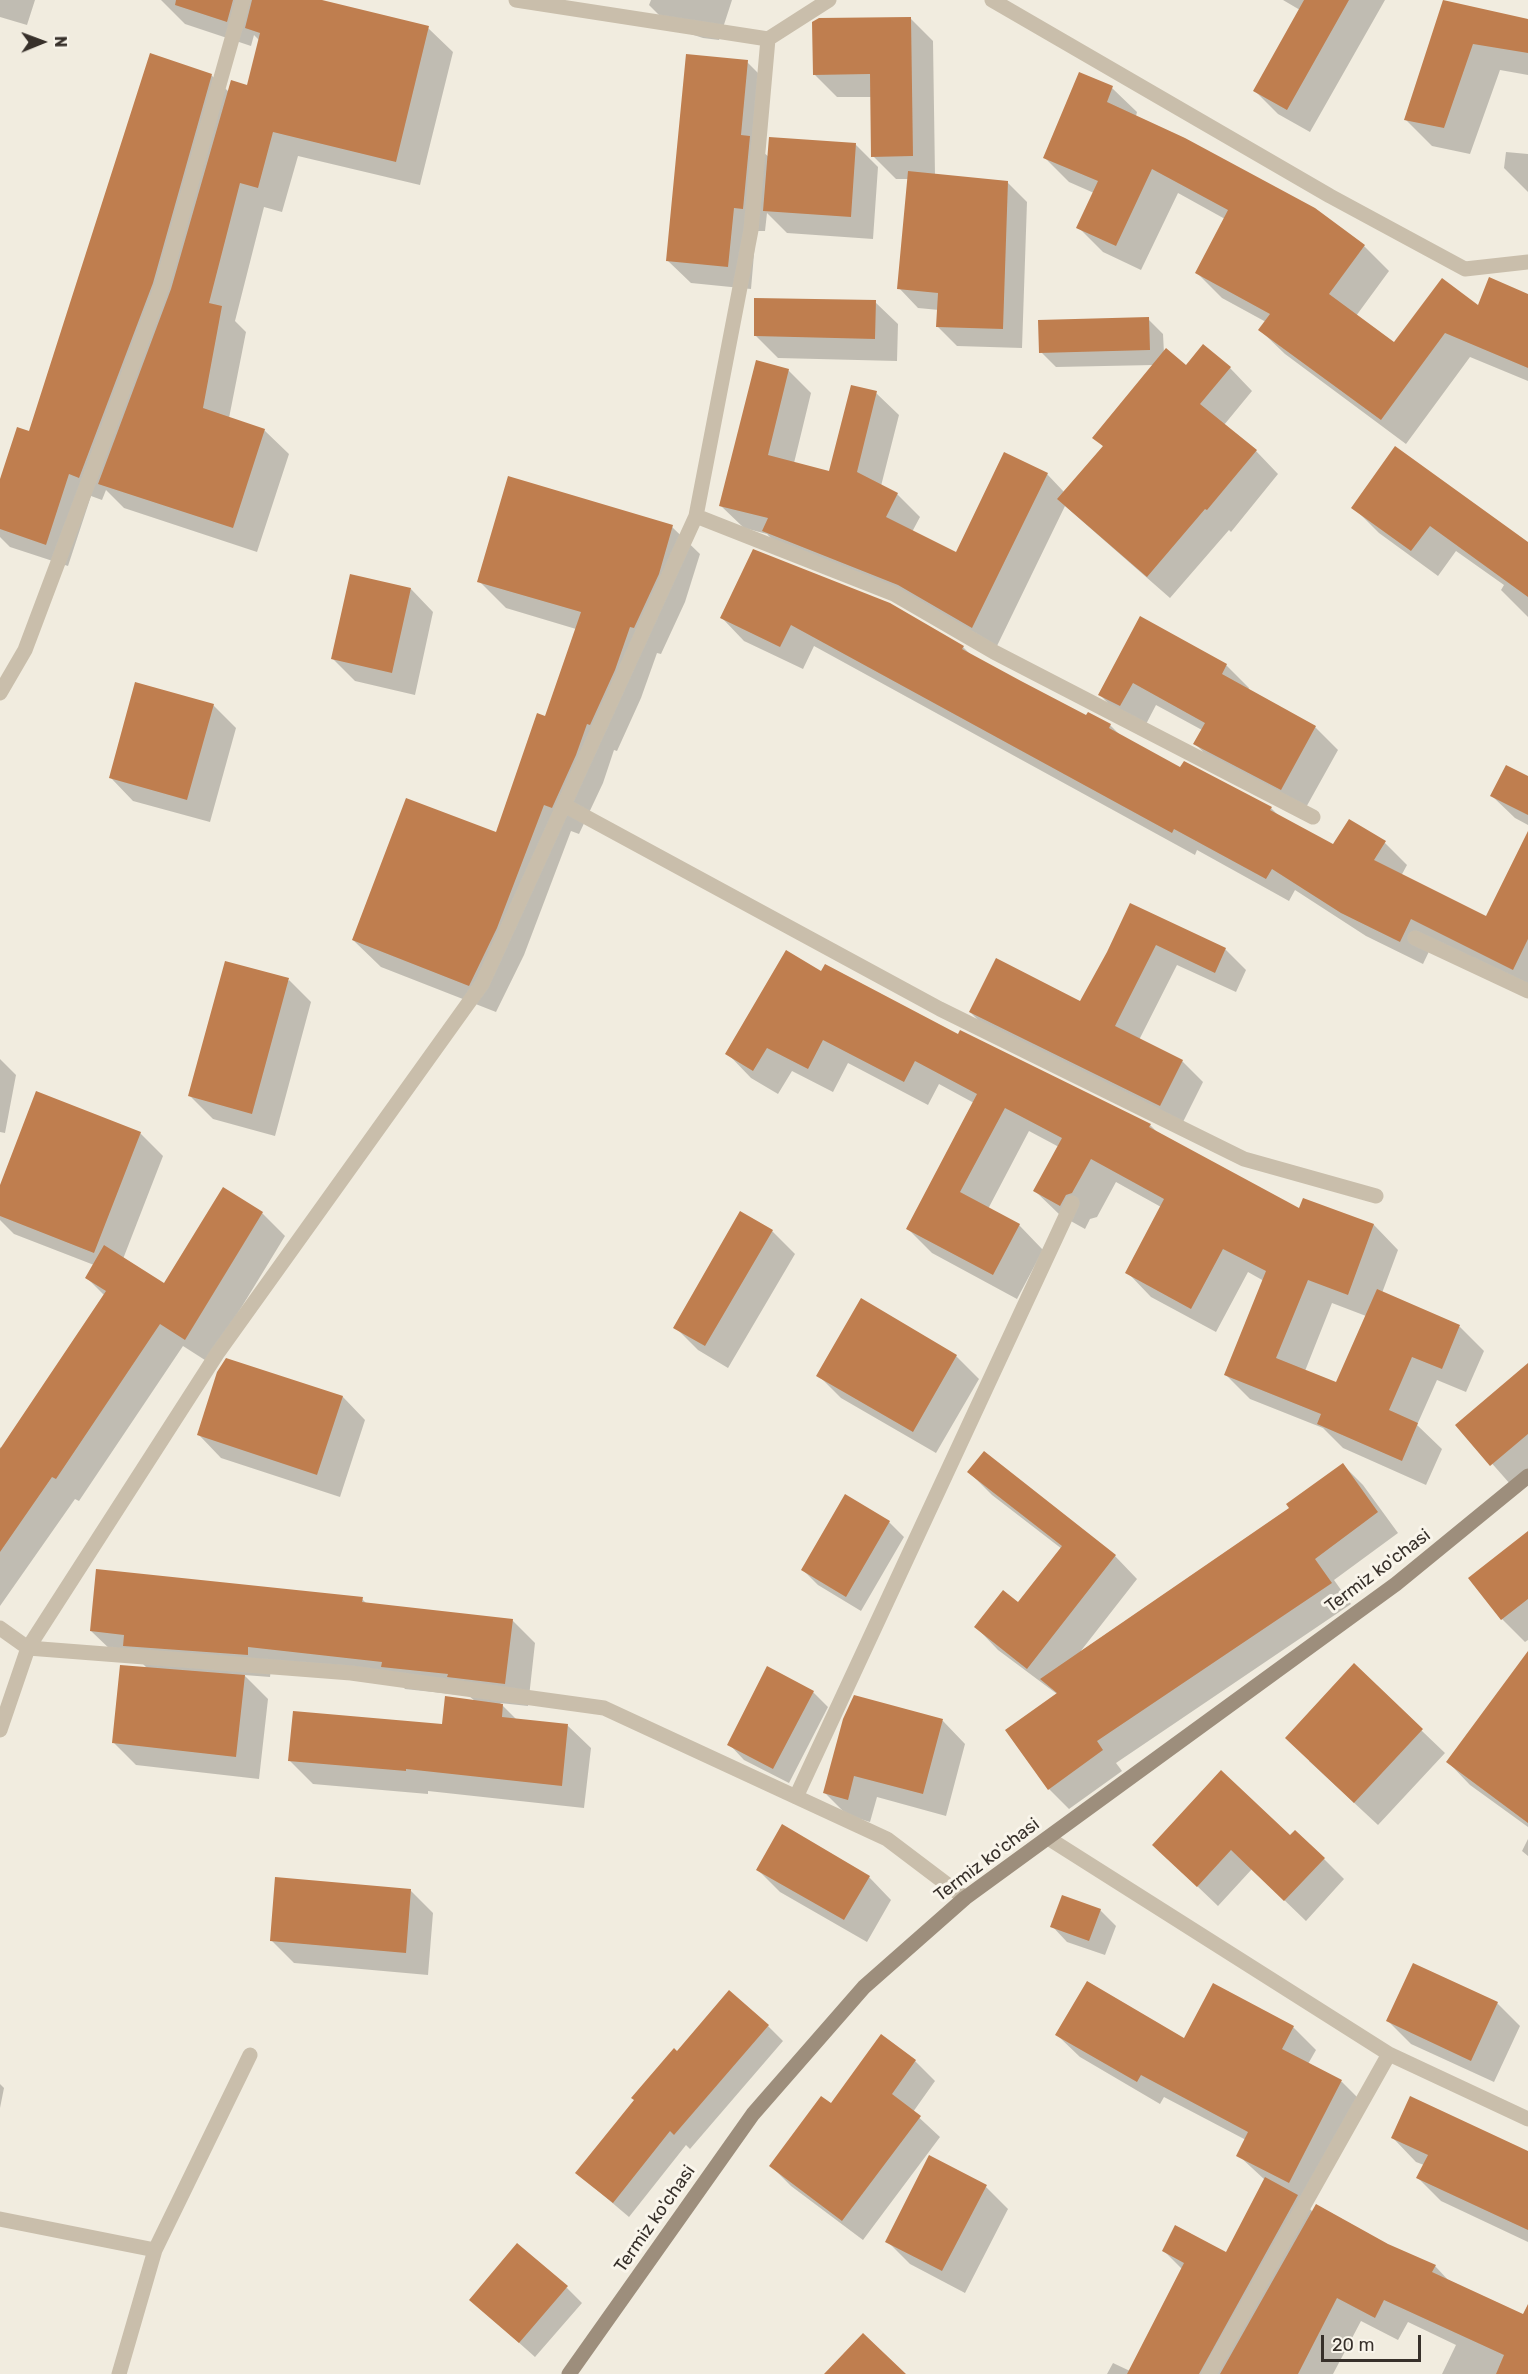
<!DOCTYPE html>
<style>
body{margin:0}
#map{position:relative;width:1528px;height:2374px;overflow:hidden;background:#f1ecdf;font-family:Rubik,sans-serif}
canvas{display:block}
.north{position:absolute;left:12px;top:12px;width:60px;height:60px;-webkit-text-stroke:4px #f9f5eb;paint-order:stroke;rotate:89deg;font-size:16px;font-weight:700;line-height:24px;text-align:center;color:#37302a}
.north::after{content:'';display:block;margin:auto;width:21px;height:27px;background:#37302a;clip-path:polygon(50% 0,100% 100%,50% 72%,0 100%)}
.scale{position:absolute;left:1321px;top:2335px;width:100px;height:27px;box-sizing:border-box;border:3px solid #37302a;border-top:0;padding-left:8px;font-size:18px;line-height:21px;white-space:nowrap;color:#37302a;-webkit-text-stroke:4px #f9f5eb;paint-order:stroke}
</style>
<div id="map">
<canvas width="1528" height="2374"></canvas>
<div class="north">N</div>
<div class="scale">20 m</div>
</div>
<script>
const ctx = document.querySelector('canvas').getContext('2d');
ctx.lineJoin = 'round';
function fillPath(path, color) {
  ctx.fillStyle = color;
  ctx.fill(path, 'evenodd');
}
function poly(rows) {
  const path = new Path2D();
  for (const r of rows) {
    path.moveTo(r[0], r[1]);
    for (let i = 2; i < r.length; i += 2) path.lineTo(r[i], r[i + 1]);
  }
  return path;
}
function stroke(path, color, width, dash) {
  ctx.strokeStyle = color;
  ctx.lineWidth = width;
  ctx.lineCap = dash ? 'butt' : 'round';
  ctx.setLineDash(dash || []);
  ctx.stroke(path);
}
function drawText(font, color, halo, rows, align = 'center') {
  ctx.font = font + ' Rubik,sans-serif';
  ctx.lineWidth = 6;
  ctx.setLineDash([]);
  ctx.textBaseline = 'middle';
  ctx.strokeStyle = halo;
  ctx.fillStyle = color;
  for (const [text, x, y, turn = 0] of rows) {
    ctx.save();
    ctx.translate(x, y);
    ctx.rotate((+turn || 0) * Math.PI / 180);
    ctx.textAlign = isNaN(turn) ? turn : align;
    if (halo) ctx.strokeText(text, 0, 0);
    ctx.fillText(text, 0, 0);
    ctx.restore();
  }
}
fillPath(poly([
 [0,0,35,0,27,25,0,17],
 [161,0,315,0,428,28,453,52,420,185,298,156,282,212,264,207,235,321,246,332,229,418,264,430,289,454,257,552,124,508,106,490,102,500,91,496,68,566,10,547,0,537,0,484,30,433,211,75,229,92,248,87,260,41,254,35,251,46,185,24],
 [651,0,732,0,719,40,703,38,672,28,649,5],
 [1283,0,1385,0,1310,132,1278,114,1255,91,1300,10],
 [1444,2,1528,21,1528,75,1500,70,1470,154,1432,146,1405,119],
 [910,18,933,41,935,175,1007,182,1027,202,1022,348,957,346,938,327,939,310,918,308,899,288,909,179,896,179,873,156,872,97,837,97,814,74],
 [747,62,770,85,763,152,769,157,855,144,878,167,873,239,787,233,767,213,765,231,756,231,751,289,691,283,668,261],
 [1112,88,1137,112,1136,116,1364,246,1389,271,1356,316,1394,345,1478,307,1528,295,1528,381,1470,357,1406,444,1285,354,1260,330,1266,322,1222,298,1197,273,1225,219,1178,193,1141,270,1103,252,1078,227,1094,193,1069,182,1045,158],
 [1506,152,1528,154,1528,192,1504,168],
 [875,302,898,324,897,361,778,358,755,335],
 [1148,319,1163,334,1164,353,1186,367,1230,368,1252,391,1224,425,1256,451,1278,474,1231,532,1229,530,1170,598,1065,506,995,650,922,607,786,554,767,534,744,528,721,506,788,370,811,393,794,463,831,473,876,393,899,415,881,486,897,494,920,517,912,532,957,554,1047,474,1064,492,1104,447,1094,438,1154,365,1056,367,1041,352],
 [1353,507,1528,543,1528,617,1501,590,1504,585,1456,551,1438,576,1379,533],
 [672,527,700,554,685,602,661,654,657,653,641,698,617,751,614,750,603,783,579,834,571,831,524,955,496,1012,381,967,353,940,496,834,546,718,576,629,506,608,479,581],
 [754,551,963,647,972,656,1087,717,1110,725,1123,738,1181,769,1271,808,1280,817,1333,846,1385,843,1407,865,1401,876,1486,918,1528,834,1528,988,1434,941,1423,964,1366,936,1295,890,1289,901,1197,850,1195,855,814,646,803,669,744,641,722,618],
 [411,589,433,612,415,695,355,681,332,658],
 [1141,618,1226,665,1249,688,1248,690,1315,727,1338,750,1304,811,1218,766,1195,744,1202,730,1156,705,1144,728,1122,717,1099,694],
 [213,705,236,728,210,822,133,801,111,778],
 [1528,777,1528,825,1515,818,1492,796],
 [1131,905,1225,949,1246,970,1236,992,1177,965,1139,1040,1182,1061,1203,1082,1181,1126,991,1033,970,1012,1080,1003,1109,952],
 [821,973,1150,1125,1158,1133,1300,1210,1374,1225,1398,1250,1382,1293,1460,1327,1484,1351,1466,1392,1437,1380,1417,1425,1442,1449,1426,1485,1343,1448,1323,1428,1250,1399,1226,1375,1264,1281,1248,1272,1216,1332,1151,1297,1127,1272,1161,1207,1116,1182,1097,1217,1090,1219,1085,1229,1060,1215,1035,1191,1059,1147,1029,1131,988,1209,1019,1225,1043,1250,1017,1299,932,1253,908,1229,974,1103,939,1084,928,1105,848,1063,833,1092,792,1071,778,1094,751,1078,727,1053],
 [1332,1303,1366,1316,1336,1384,1305,1371],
 [289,980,311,1002,275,1136,213,1119,190,1096],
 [0,1059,16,1075,5,1133,0,1132],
 [140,1133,163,1156,123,1259,165,1285,223,1189,262,1213,285,1236,208,1362,183,1346,79,1501,75,1499,0,1606,0,1447,2,1449,104,1295,87,1278,94,1265,14,1234,0,1220,0,1190],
 [772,1231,795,1254,728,1368,698,1350,675,1327],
 [956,1356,979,1379,936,1453,841,1398,818,1375],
 [227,1359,343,1397,365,1420,340,1497,221,1458,199,1435],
 [1528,1365,1528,1471,1511,1485,1458,1425],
 [1343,1465,1363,1485,1398,1533,1334,1580,1351,1604,1116,1763,1122,1771,1069,1809,1049,1789,1057,1694,998,1650,976,1627,1019,1604,1062,1549,992,1495,969,1472,1115,1556,1137,1579,1080,1652,1291,1509],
 [889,1522,904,1537,861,1611,818,1585,803,1570],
 [1528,1533,1528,1640,1525,1642,1502,1619,1470,1578],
 [362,1599,367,1604,512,1620,535,1643,528,1706,500,1703,517,1720,568,1726,591,1748,584,1808,428,1791,428,1794,313,1784,290,1761,444,1725,475,1701,469,1696,405,1689,400,1683,271,1669,270,1677,244,1675,268,1699,259,1779,136,1765,113,1742,148,1669,135,1656,114,1653,91,1631],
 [1354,1666,1445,1753,1378,1825,1309,1761],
 [1528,1678,1528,1827,1470,1785,1448,1762],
 [813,1692,828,1707,789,1783,744,1760,729,1744],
 [855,1697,943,1721,965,1744,946,1816,877,1797,870,1822,847,1815,825,1793],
 [1290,1837,1324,1859,1344,1879,1306,1921,1252,1869,1218,1906,1154,1845],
 [1528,1839,1528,1856,1522,1851],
 [758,1870,869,1877,891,1900,867,1942,780,1892],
 [410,1890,433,1913,428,1975,294,1963,271,1940],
 [1100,1910,1116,1926,1105,1955,1067,1942,1052,1926],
 [1497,2003,1520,2026,1494,2082,1411,2044,1388,2021],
 [768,2026,783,2041,690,2149,686,2145,629,2217,577,2173,677,2053],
 [1293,2027,1316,2050,1308,2064,1342,2082,1364,2104,1301,2200,1313,2212,1435,2266,1450,2282,1524,2316,1528,2308,1528,2374,1442,2374,1456,2345,1408,2322,1398,2340,1361,2321,1333,2374,1107,2374,1113,2363,1130,2371,1183,2270,1164,2251,1227,2254,1265,2180,1238,2155,1246,2140,1164,2097,1160,2104,1080,2057,1057,2035,1184,2040],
 [881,2036,915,2061,935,2081,913,2112,940,2137,863,2240,791,2186,771,2166,831,2106],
 [0,2084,4,2088,0,2108],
 [1393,2138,1528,2153,1528,2242,1441,2201,1418,2178,1424,2165,1416,2162],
 [986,2187,1008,2209,965,2293,910,2264,887,2241],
 [567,2288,582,2303,535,2357,471,2300]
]), '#0003');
fillPath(poly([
 [176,0,233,0,227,22,175,5],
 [252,0,322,0,429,26,396,162,273,132,258,188,240,183,209,303,222,306,203,408,265,429,233,528,98,484,171,289,231,80,247,85,260,33,245,28],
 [1304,0,1349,0,1287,110,1253,91],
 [1443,0,1528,19,1528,53,1473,44,1444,128,1404,120],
 [911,17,913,156,871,157,870,74,813,75,812,22,819,18],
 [150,53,212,74,153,283,79,478,69,474,46,545,0,529,0,479,17,427,29,431],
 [686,54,748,60,741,135,750,136,743,209,734,208,728,267,666,261],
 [1079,72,1113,86,1107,102,1185,138,1315,208,1365,245,1329,294,1394,342,1442,278,1478,305,1489,277,1528,294,1528,368,1445,333,1381,420,1258,330,1270,314,1195,273,1228,210,1152,169,1116,246,1076,228,1098,181,1043,158],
 [769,137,856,143,851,217,763,211],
 [908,171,1008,181,1003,329,936,327,938,293,897,289],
 [754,298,876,300,875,339,754,336],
 [1149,317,1150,350,1039,353,1038,320],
 [1203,344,1231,367,1200,404,1257,450,1207,510,1205,509,1147,577,1057,499,1103,446,1092,438,1166,348,1186,365],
 [756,360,789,369,768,455,829,471,851,385,877,391,857,472,898,493,886,517,956,552,1004,452,1048,473,972,628,898,585,762,531,768,518,719,506],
 [1395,446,1528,542,1528,597,1430,526,1411,551,1351,508],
 [508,476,673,525,659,574,634,628,630,627,615,670,590,725,587,724,576,755,552,808,544,805,497,928,469,986,352,940,406,798,496,832,537,713,545,716,581,612,477,582],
 [753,549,890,603,964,646,962,649,1021,681,1086,715,1088,712,1111,724,1109,728,1180,767,1184,761,1272,807,1270,810,1333,844,1349,819,1386,841,1374,860,1486,916,1528,831,1528,939,1513,970,1411,919,1400,942,1341,913,1272,869,1266,879,1174,829,1172,833,791,625,780,647,720,618],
 [350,574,411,588,392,673,331,659],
 [1140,616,1227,664,1222,674,1316,726,1281,790,1193,744,1205,723,1133,683,1120,706,1098,695],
 [135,682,214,704,187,800,109,778],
 [1506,765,1528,776,1528,815,1490,796],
 [1130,903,1226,948,1215,973,1156,945,1115,1026,1183,1060,1160,1106,969,1012,996,958,1080,1001,1107,952],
 [786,950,821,971,825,964,958,1034,960,1030,1151,1124,1149,1127,1299,1208,1303,1198,1374,1224,1348,1295,1308,1280,1276,1358,1336,1382,1377,1289,1460,1325,1442,1369,1412,1357,1389,1410,1418,1423,1402,1461,1317,1424,1321,1414,1224,1375,1266,1271,1223,1249,1191,1309,1125,1273,1164,1199,1091,1159,1072,1193,1066,1195,1060,1206,1033,1191,1062,1138,1005,1108,960,1192,1020,1224,993,1275,906,1229,977,1094,915,1061,904,1082,823,1040,808,1069,767,1048,753,1071,725,1054],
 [225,961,289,978,252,1114,188,1096],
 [36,1091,141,1132,94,1253,0,1216,0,1185],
 [223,1187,263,1212,185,1340,160,1324,56,1479,52,1477,0,1552,0,1449,106,1291,85,1278,104,1245,164,1283],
 [740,1211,773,1230,705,1346,673,1328],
 [861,1298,957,1355,913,1432,816,1376],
 [226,1358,343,1396,317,1475,197,1435,217,1372],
 [1528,1363,1528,1434,1490,1466,1455,1425],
 [984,1451,1116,1555,1027,1669,974,1627,1003,1590,1018,1602,1062,1546,967,1472],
 [1343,1463,1378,1512,1315,1559,1332,1583,1097,1741,1103,1750,1048,1790,1005,1730,1057,1693,1040,1679,1289,1508,1286,1504],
 [845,1494,890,1521,846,1597,801,1570],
 [1528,1531,1528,1599,1501,1620,1468,1578],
 [96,1569,363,1597,362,1602,513,1619,505,1684,447,1677,448,1674,381,1667,382,1662,248,1647,248,1655,123,1646,124,1635,90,1631],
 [1528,1651,1528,1823,1446,1762],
 [1354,1663,1423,1729,1354,1803,1285,1738],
 [120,1665,245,1675,236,1757,112,1743],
 [767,1666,814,1691,773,1769,727,1745],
 [854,1695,943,1719,923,1794,854,1776,848,1800,823,1793,843,1719],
 [445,1696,503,1704,502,1717,568,1724,562,1786,406,1769,406,1771,288,1761,293,1711,442,1724],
 [1221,1770,1290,1835,1295,1830,1325,1858,1284,1901,1231,1850,1197,1887,1152,1845],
 [782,1824,870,1876,844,1920,756,1870],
 [275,1877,411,1889,406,1953,270,1941],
 [1062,1895,1101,1909,1089,1941,1050,1927],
 [1413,1963,1498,2002,1471,2061,1386,2021],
 [1087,1981,1184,2038,1213,1983,1294,2026,1282,2049,1342,2080,1289,2183,1236,2156,1248,2132,1141,2075,1137,2082,1055,2035],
 [729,1990,769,2025,674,2135,670,2131,613,2203,575,2173,634,2100,631,2098,674,2048,677,2051],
 [881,2034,916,2060,892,2094,921,2116,842,2221,769,2166,821,2096,831,2103],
 [1410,2096,1528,2151,1528,2230,1416,2178,1428,2155,1391,2138],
 [929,2155,987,2185,942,2271,885,2242],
 [1265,2177,1298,2195,1199,2374,1127,2374,1184,2263,1162,2251,1175,2225,1226,2252],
 [1316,2204,1388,2244,1436,2265,1432,2272,1523,2314,1528,2304,1528,2374,1496,2374,1504,2355,1384,2300,1375,2318,1337,2298,1298,2374,1220,2374],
 [517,2243,568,2286,519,2343,469,2300],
 [863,2333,906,2374,824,2374]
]), '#bf7e4f');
stroke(poly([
 [516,0,768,39,751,230,696,516],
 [992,0,1330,196,1465,269,1528,262],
 [768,39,829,0],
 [0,693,25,650,162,286,243,0],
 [564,805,940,1009,1244,1159,1376,1196],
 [1415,938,1528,991],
 [0,1628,28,1648,351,1673,604,1708,887,1839,965,1898],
 [0,1730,28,1648,217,1354,482,984,696,516,894,594,994,652,1313,817],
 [796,1797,1072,1203],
 [1048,1838,1389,2054,1528,2119],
 [0,2219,155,2250,250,2055],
 [119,2374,155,2250],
 [1209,2374,1389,2054]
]), '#c9beab', 15);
stroke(poly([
 [569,2374,753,2114,864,1987,965,1898,1396,1584,1528,1476]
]), '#9d8e7c', 15);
drawText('18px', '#37302a', '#f9f5eb', [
 ["Termiz ko'chasi",1378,1571,-37],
 ["Termiz ko'chasi",987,1860,-37],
 ["Termiz ko'chasi",655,2219,-55]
]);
</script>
